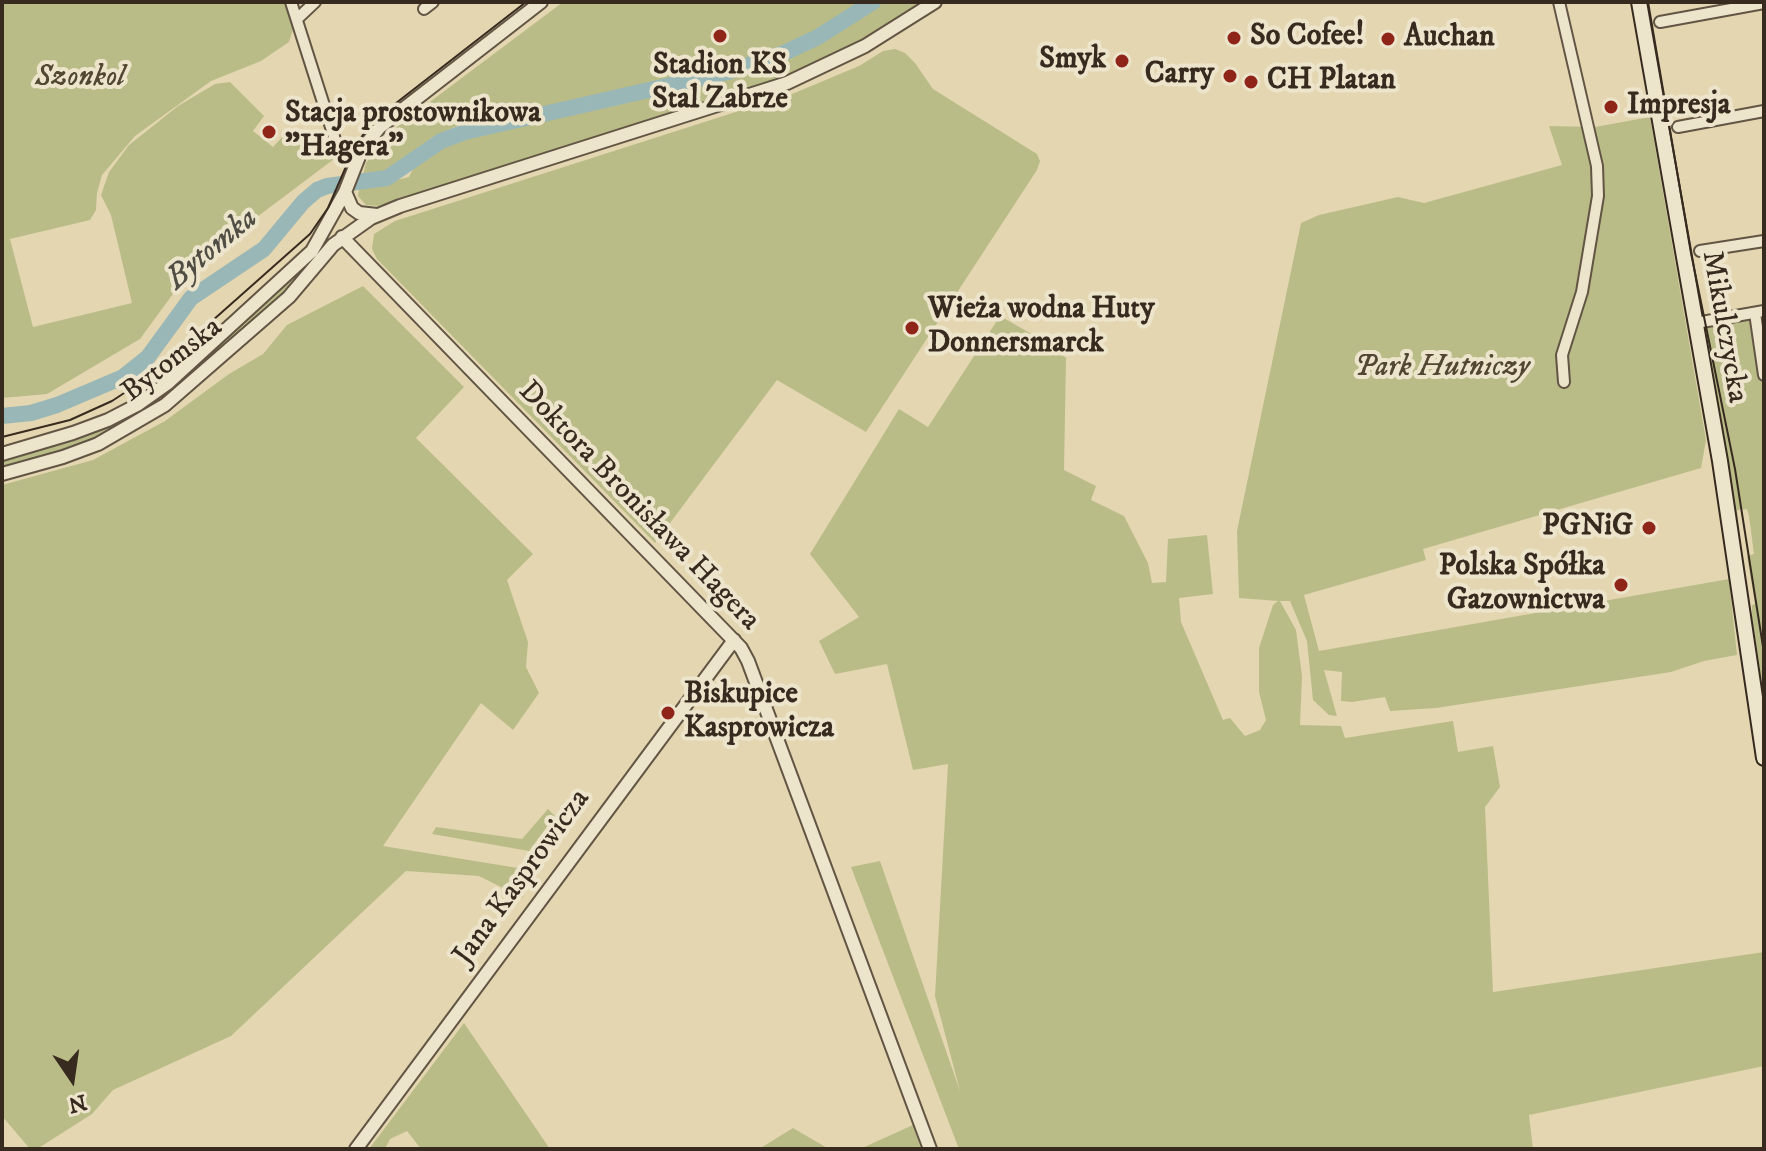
<!DOCTYPE html>
<meta charset="utf-8">
<style>
body{margin:0}
#map{position:relative;width:1766px;height:1151px;overflow:hidden;background:#e4d6b1;font-family:"IM FELL DW Pica",serif}
canvas{display:block}
.frame{position:absolute;inset:0;border:4px solid #372a1e;pointer-events:none}
.north{position:absolute;left:32px;top:1039px;width:80px;height:80px;-webkit-text-stroke:6px #ede4cc;paint-order:stroke;rotate:167deg;font-size:22px;font-weight:700;line-height:32px;text-align:center;color:#372a1e}
.north::after{content:'';display:block;margin:auto;width:28px;height:36px;background:#372a1e;clip-path:polygon(50% 0,100% 100%,50% 72%,0 100%)}
</style>
<div id="map">
<canvas width="1766" height="1151"></canvas>
<div class="frame"></div>
<div class="north">N</div>
</div>
<script>
const ctx = document.querySelector('canvas').getContext('2d');
ctx.lineJoin = 'round';
function fillPath(path, color) {
  ctx.fillStyle = color;
  ctx.fill(path, 'evenodd');
}
function poly(rows) {
  const path = new Path2D();
  for (const r of rows) {
    path.moveTo(r[0], r[1]);
    for (let i = 2; i < r.length; i += 2) path.lineTo(r[i], r[i + 1]);
  }
  return path;
}
function stroke(path, color, width, dash) {
  ctx.strokeStyle = color;
  ctx.lineWidth = width;
  ctx.lineCap = dash ? 'butt' : 'round';
  ctx.setLineDash(dash || []);
  ctx.stroke(path);
}
function drawText(font, color, halo, rows, align = 'center') {
  ctx.font = font + ' "IM FELL DW Pica",serif';
  ctx.lineWidth = 8;
  ctx.setLineDash([]);
  ctx.textBaseline = 'middle';
  ctx.strokeStyle = halo;
  ctx.fillStyle = color;
  for (const [text, x, y, turn = 0] of rows) {
    ctx.save();
    ctx.translate(x, y);
    ctx.rotate((+turn || 0) * Math.PI / 180);
    ctx.textAlign = isNaN(turn) ? turn : align;
    if (halo) ctx.strokeText(text, 0, 0);
    ctx.fillText(text, 0, 0);
    ctx.restore();
  }
}
fillPath(poly([
 [2,2,290,2,298,13,289,42,261,61,211,81,135,136,102,175,97,193,96,210,90,220,10,239,33,327,132,303,111,215,101,195,109,172,129,145,178,106,215,84,230,82,264,116,253,131,273,147,284,135,338,156,257,217,178,287,140,339,47,394,2,398],
 [563,2,862,2,787,47,732,66,459,125,431,138,396,170,363,175,366,163,378,147,399,125],
 [879,2,923,2,848,48,766,83,379,206,366,205,358,196,359,189,409,177,416,163,434,149,460,137,701,85,763,67,822,39],
 [895,49,905,53,915,63,933,89,1037,154,1040,161,1037,170,866,432,777,380,655,543,377,259,372,249,374,234,395,221,792,94,859,66,883,51],
 [1650,117,1706,440,1701,468,1423,549,1426,560,1304,595,1319,651,1729,579,1737,655,1704,661,1671,672,1436,708,1390,711,1385,697,1352,702,1341,701,1342,672,1324,670,1337,716,1329,715,1313,700,1307,641,1290,601,1280,601,1296,630,1302,676,1300,725,1341,726,1345,738,1453,721,1458,752,1493,746,1500,787,1485,807,1493,992,1764,952,1764,1066,1529,1115,1533,1149,959,1149,851,867,880,861,960,1091,935,996,948,764,913,770,887,664,835,674,819,641,859,617,810,554,899,409,928,427,1000,316,1058,349,1057,351,1066,358,1064,470,1096,486,1091,500,1124,516,1148,563,1152,583,1166,582,1168,539,1207,535,1213,594,1179,598,1181,622,1223,720,1230,718,1245,736,1260,730,1266,720,1259,692,1259,648,1273,605,1278,601,1239,598,1237,531,1301,223,1319,215,1398,197,1424,203,1562,165,1549,126,1595,127],
 [298,273,301,276,285,294,171,394,120,427,73,449,2,469,2,459,67,441,181,379],
 [363,286,464,387,416,438,533,554,507,580,528,642,526,667,539,693,513,730,481,703,383,846,530,870,536,876,525,884,523,898,479,876,406,871,231,1036,113,1090,92,1114,37,1149,30,1149,2,1116,2,485,93,460,165,421,229,374,263,354,287,325],
 [1752,318,1764,377,1764,697,1752,618,1752,605,1755,604,1747,556,1754,554,1749,516,1747,509,1737,510,1741,547,1703,328,1708,324],
 [548,809,555,816,529,851,432,834,436,827,522,839],
 [464,1023,550,1149,421,1149,407,1131,390,1139,385,1149,369,1149],
 [913,1125,921,1149,860,1149],
 [793,1128,829,1149,759,1149]
]), '#babc88');
stroke(poly([
 [2,416,31,413,57,405,123,377,148,357,191,298,264,249,303,202,317,190,327,186,387,178,441,141,465,132,728,72,784,53,818,37,873,2]
]), '#99b7b6', 16);
const minor = poly([
 [291,2,336,143,346,156,357,161],
 [1559,2,1597,166,1598,196,1582,292,1562,355,1564,382],
 [424,9,433,2],
 [297,19,315,2],
 [1660,22,1764,3],
 [1678,127,1764,111],
 [1700,251,1764,241],
 [1755,313,1764,375],
 [1696,323,1764,311]
]);
const tertiary = poly([
 [345,192,352,208,359,213,377,215],
 [342,237,741,648,748,661,930,1149],
 [2,454,73,433,108,420,137,405,168,383,312,251,345,192,362,149,380,127,541,2],
 [2,474,63,457,98,444,165,405,289,297,333,245,371,218,400,206,787,83,865,46,935,2],
 [356,1149,734,640]
]);
const secondary = poly([
 [1639,2,1720,461,1764,758]
]);
stroke(minor, '#625543', 14);
stroke(tertiary, '#625543', 16);
stroke(secondary, '#372a1e', 18);
stroke(minor, '#ede4cc', 10);
stroke(tertiary, '#ede4cc', 12);
stroke(secondary, '#ede4cc', 14);
stroke(poly([
 [1648,2,1691,253,1735,469,1764,653],
 [2,437,70,420,112,401,150,376,310,234,328,208,355,146,373,121,526,2]
]), '#372a1e', 2);
for (const [x, y, r, color] of [
 [720,36,8,"#8f2418"],
 [1234,38,8,"#8f2418"],
 [1388,39,8,"#8f2418"],
 [1122,61,8,"#8f2418"],
 [1230,76,8,"#8f2418"],
 [1251,82,8,"#8f2418"],
 [1611,107,8,"#8f2418"],
 [269,132,8,"#8f2418"],
 [912,328,8,"#8f2418"],
 [1649,528,8,"#8f2418"],
 [1621,585,8,"#8f2418"],
 [668,713,8,"#8f2418"]
]) {
  const dot = new Path2D();
  dot.arc(x, y, r, 0, 2 * Math.PI);
  ctx.fillStyle = color;
  ctx.fill(dot);
  stroke(dot, '#ede4cc', 3);
}
drawText('bold 30px', '#372a1e', '#ede4cc', [
 ["So Cofee!",1250,38],
 ["Auchan",1404,39],
 ["Smyk",1106,61,"right"],
 ["Stadion KS",720,67,"center"],
 ["Stal Zabrze",720,101,"center"],
 ["Carry",1214,76,"right"],
 ["CH Platan",1267,82],
 ["Impresja",1627,107],
 ["Stacja prostownikowa",285,115],
 ["\"Hagera\"",285,149],
 ["Wieża wodna Huty",928,311],
 ["Donnersmarck",928,345],
 ["PGNiG",1633,528,"right"],
 ["Polska Spółka",1605,568,"right"],
 ["Gazownictwa",1605,602,"right"],
 ["Biskupice",684,696],
 ["Kasprowicza",684,730]
], 'left');
drawText('italic 30px', '#514733', '#ede4cc', [
 ["Szonkol",80,79],
 ["Park Hutniczy",1442,369]
]);
drawText('30px', '#372a1e', '#ede4cc', [
 ["Mikulczycka",1723,327,80],
 ["Bytomska",173,361,-38],
 ["Doktora Bronisława Hagera",638,507,46],
 ["Jana Kasprowicza",523,878,-54]
]);
drawText('italic 32px', '#504d44', '#ede4cc', [
 ["Bytomka",213,250,-40]
]);
</script>
